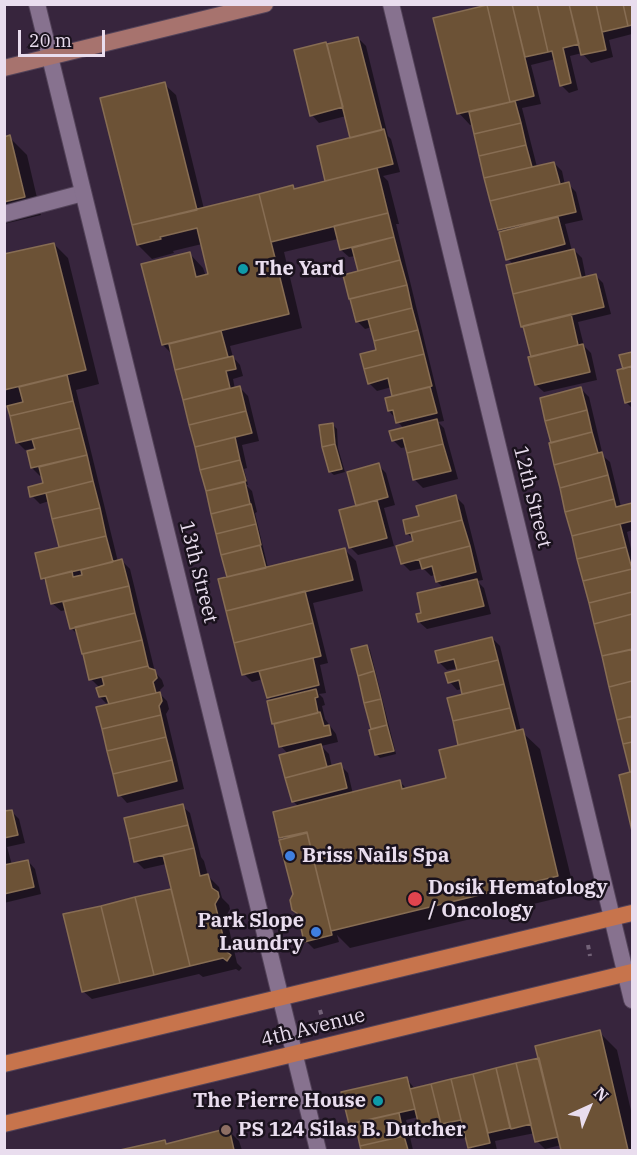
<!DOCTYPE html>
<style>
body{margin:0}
#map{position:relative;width:637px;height:1155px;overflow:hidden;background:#37253d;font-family:"IBM Plex Serif",serif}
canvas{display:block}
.frame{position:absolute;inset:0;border:6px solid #e9ddee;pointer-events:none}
.north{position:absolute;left:559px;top:1077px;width:60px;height:60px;-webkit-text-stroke:4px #1a121d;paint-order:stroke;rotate:44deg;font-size:16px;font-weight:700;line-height:24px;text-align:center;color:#e9ddee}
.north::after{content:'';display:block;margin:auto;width:21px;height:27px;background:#e9ddee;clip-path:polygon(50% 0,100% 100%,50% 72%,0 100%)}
.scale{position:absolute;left:18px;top:30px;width:87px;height:27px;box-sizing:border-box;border:3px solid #e9ddee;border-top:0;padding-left:8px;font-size:18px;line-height:21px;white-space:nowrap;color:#e9ddee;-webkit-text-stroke:4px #1a121d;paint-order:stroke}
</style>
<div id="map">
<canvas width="637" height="1155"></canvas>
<div class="frame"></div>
<div class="north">N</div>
<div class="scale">20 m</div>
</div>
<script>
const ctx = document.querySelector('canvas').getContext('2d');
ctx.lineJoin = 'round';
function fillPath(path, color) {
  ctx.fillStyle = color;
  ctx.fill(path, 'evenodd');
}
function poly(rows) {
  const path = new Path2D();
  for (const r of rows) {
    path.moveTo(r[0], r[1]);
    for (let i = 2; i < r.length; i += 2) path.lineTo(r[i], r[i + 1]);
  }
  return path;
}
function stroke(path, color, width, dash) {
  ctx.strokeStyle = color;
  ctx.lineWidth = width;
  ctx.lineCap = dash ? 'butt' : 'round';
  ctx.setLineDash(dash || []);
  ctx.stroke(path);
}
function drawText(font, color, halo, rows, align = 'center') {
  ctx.font = font + ' "IBM Plex Serif",serif';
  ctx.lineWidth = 5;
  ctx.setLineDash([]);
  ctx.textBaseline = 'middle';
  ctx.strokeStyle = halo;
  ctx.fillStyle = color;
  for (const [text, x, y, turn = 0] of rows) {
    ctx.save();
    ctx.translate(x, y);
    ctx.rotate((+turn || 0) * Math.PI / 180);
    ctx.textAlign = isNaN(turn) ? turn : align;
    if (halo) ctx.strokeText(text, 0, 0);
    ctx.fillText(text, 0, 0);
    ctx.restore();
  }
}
fillPath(poly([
 [497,4,632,4,632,34,609,40,613,57,591,63,582,53,570,56,578,90,569,93,561,85,555,59,531,65,541,104,522,108,537,167,554,163,562,171,565,185,568,184,576,192,583,220,565,224,572,251,574,250,582,258,586,278,595,275,603,283,611,314,578,322,584,346,591,353,597,380,544,392,536,385,526,330,522,326,508,266,514,265,508,259,503,233,500,230,473,124,470,125,459,113,435,19],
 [358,38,366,46,388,136,391,139,400,172,383,176,388,181,399,224,396,224,444,421,438,422,444,428,458,479,423,488,415,480,407,447,401,448,393,440,404,429,389,411,394,397,392,387,377,391,369,383,378,351,372,327,365,329,357,321,345,276,360,272,356,256,349,257,341,250,338,239,284,252,302,328,230,346,233,357,240,365,243,376,233,379,235,389,240,388,248,396,259,441,242,445,247,468,244,469,248,485,246,485,252,491,257,512,255,513,268,568,344,549,356,561,363,591,313,603,328,663,320,665,326,693,319,694,323,698,325,705,322,706,325,719,336,734,338,742,321,746,329,754,332,767,340,765,348,773,353,794,400,782,407,789,448,779,461,746,460,744,464,695,463,689,457,690,450,682,459,671,458,668,447,670,439,662,492,638,500,646,521,731,540,749,575,894,350,948,337,935,339,942,314,949,306,941,283,841,280,837,299,807,293,801,288,754,281,746,268,702,272,701,268,697,263,679,252,682,244,674,229,578,173,355,163,345,189,253,203,268,206,276,210,275,202,244,173,251,174,253,152,259,138,245,102,99,164,84,176,95,204,209,293,187,296,190,328,182,326,180,352,139,346,116,319,123,312,115,296,51],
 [9,137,27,155,41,215,4,224,4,138],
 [54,244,68,258,99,384,76,390,118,562,122,561,130,569,155,672,162,680,164,686,160,690,161,695,167,701,169,709,166,714,184,789,127,803,120,795,109,706,100,697,100,688,91,679,79,636,71,628,67,610,61,611,53,604,48,584,43,579,60,548,49,501,40,504,32,496,45,484,43,475,40,476,32,468,35,448,25,450,17,442,8,406,4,407,4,256],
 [632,353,632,408,626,402,625,370,621,356],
 [581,389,589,397,603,456,610,462,621,507,632,504,632,530,627,532,632,553,632,680,630,681,632,682,632,825,621,776,632,774,550,444],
 [333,425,337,429,338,448,345,472,334,475,330,472,321,440],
 [378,465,386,473,395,505,384,508,394,546,358,555,350,547,358,507],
 [456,497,464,505,483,580,477,581,484,588,491,614,427,629,419,622,444,588,437,582,435,575,431,576,423,568,410,571,402,563,416,542,408,534,420,517],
 [367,646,370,650,396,754,380,758,376,754,373,731,353,650],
 [182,806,190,813,201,857,204,861,208,876,219,887,222,898,229,905,230,909,226,916,237,963,242,968,239,971,236,969,203,977,199,974,92,999,84,992,65,915,173,890,166,864,144,869,136,861],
 [11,811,19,819,25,843,7,847,12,865,28,861,35,869,41,894,4,903,4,813],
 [599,1032,617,1050,632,1115,632,1150,563,1150,561,1145,545,1149,537,1141,535,1133,495,1141,497,1150,473,1150,470,1147,464,1123,425,1133,421,1129,418,1117,406,1120,413,1150,363,1150,358,1132,350,1124,406,1078,415,1089,540,1059],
 [228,1130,239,1141,242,1150,127,1150,165,1141,168,1145]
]), '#0007');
const building = poly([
 [512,4,537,4,548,52,525,57,512,4],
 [512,4,534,96,510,102,487,5,512,4],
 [537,4,569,4,579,44,563,48,571,83,560,86,552,51,548,52,537,4],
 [569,4,596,4,606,50,581,55,569,4],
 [596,4,623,4,628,26,602,32,596,4],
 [623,4,632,4,632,25,628,26,623,4],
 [487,5,510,102,457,114,433,18,487,5],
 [358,37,382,130,350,138,327,44,358,37],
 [326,42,343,107,310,116,294,50,326,42],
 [165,82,197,210,132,225,100,98,165,82],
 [515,101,521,123,474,134,469,112,515,101],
 [521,123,526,145,479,156,474,134,521,123],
 [384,129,393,164,325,181,317,146,384,129],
 [10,135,25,197,4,202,4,137,10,135],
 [526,145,532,167,484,178,479,156,526,145],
 [554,162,560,184,490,201,484,178,554,162],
 [377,168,388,213,271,242,259,194,293,185,294,189,377,168],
 [569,182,576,212,498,230,490,201,569,182],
 [259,194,289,314,162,345,141,264,190,252,196,277,208,274,197,228,160,237,161,239,137,245,132,225,259,194],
 [388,213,394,237,340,250,334,226,388,213],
 [558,217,565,244,506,260,499,232,558,217],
 [394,237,400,260,358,271,352,248,394,237],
 [54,243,86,370,4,390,4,254,54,243],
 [574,249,581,277,513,294,506,265,574,249],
 [400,260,407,285,349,299,343,275,400,260],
 [596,274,604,307,521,327,513,294,596,274],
 [407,285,412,308,356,322,350,299,407,285],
 [412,308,418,330,374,341,368,319,412,308],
 [571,314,578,345,531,357,523,326,571,314],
 [418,330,424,354,364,369,360,354,376,350,374,341,418,330],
 [221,331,228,357,175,370,169,344,221,331],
 [583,344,590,372,535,385,528,357,583,344],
 [632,352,632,366,623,369,619,355,632,352],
 [424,354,432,386,392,396,388,378,368,384,364,369,424,354],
 [233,356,236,369,226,371,230,388,183,400,175,370,233,356],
 [632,366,632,401,625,403,617,370,632,366],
 [67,375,73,401,10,416,7,406,23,402,19,387,67,375],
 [240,386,246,411,189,425,183,400,240,386],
 [430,387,437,413,396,423,393,410,388,411,385,398,430,387],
 [581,387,587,410,545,421,540,398,581,387],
 [73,401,80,428,16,443,10,416,73,401],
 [587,410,592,432,551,443,545,421,587,410],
 [246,411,252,433,195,447,189,425,246,411],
 [437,419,443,444,407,453,403,438,392,441,389,431,437,419],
 [333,423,335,444,322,447,319,425,333,423],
 [80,428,87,455,31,468,27,451,35,449,32,439,80,428],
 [592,432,598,453,554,465,549,443,592,432],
 [235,437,240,460,200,470,195,447,235,437],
 [335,444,342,469,329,472,322,447,335,444],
 [443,444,451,471,413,480,407,453,443,444],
 [602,452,608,475,560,488,554,465,602,452],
 [87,455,93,481,30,497,28,487,43,483,39,467,87,455],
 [240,460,246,481,206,491,200,470,240,460],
 [379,463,388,497,356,506,347,472,379,463],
 [608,475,614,499,565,512,560,488,608,475],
 [93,481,100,508,52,519,46,493,93,481],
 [245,482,250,504,211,514,206,491,245,482],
 [456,495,462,520,406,534,403,520,419,516,416,506,456,495],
 [614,499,616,507,632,503,632,521,572,536,565,512,614,499],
 [377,500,387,538,349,548,339,510,377,500],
 [251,504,256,524,216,534,211,514,251,504],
 [100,508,106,536,59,547,52,519,100,508],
 [462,520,470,546,401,564,396,546,413,541,411,533,462,520],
 [256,524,261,545,221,555,216,534,256,524],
 [620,524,626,547,577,559,572,536,620,524],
 [106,536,113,562,41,579,35,553,106,536],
 [260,545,266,568,227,577,221,555,260,545],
 [470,546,476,572,436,582,432,566,422,569,419,559,470,546],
 [626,547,632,569,583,581,577,559,626,547],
 [345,548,353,580,226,611,218,579,345,548],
 [122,559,129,586,51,604,45,578,72,571,73,577,82,575,81,570,122,559],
 [632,569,632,592,589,603,583,581,632,569],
 [477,579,484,606,418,622,416,614,421,613,417,593,477,579],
 [129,586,135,613,70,629,63,602,129,586],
 [305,591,313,623,234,643,226,611,305,591],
 [632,592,632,614,594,624,589,603,632,592],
 [135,613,142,640,82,654,75,627,135,613],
 [632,614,632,649,602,656,594,624,632,614],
 [313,623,321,656,242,675,234,643,313,623],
 [492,637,498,660,457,670,454,659,438,663,435,651,492,637],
 [142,640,148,666,89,680,83,654,142,640],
 [367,645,374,671,358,676,351,649,367,645],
 [630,650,632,651,632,681,609,687,602,656,630,650],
 [313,658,319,685,267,698,259,671,313,658],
 [498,660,504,684,462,694,459,680,448,683,445,673,498,660],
 [148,666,149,668,155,670,157,678,153,682,156,693,109,704,106,696,99,697,96,688,104,685,102,677,148,666],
 [374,671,381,699,364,703,358,676,374,671],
 [632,681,632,716,617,720,609,687,632,681],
 [504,684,510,708,453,721,447,698,504,684],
 [316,689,318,697,315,698,318,713,272,724,267,701,316,689],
 [160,692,162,701,159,706,161,715,102,729,96,707,160,692],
 [381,699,387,725,371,729,364,703,381,699],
 [510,708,516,731,458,745,453,721,510,708],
 [320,712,324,726,329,725,331,735,279,747,274,724,320,712],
 [161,715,166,737,107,751,102,729,161,715],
 [632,716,632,742,623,744,617,720,632,716],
 [387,725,394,751,375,755,369,730,387,725],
 [523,729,558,876,331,931,307,832,279,838,273,812,400,780,402,789,446,778,439,750,523,729],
 [166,737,172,760,113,774,107,751,166,737],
 [632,742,632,772,630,772,623,744,632,742],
 [321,744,327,767,285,778,279,755,321,744],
 [172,760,177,781,118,796,113,774,172,760],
 [341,763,347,788,292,802,285,778,341,763],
 [630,772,632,772,632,831,619,775,630,772],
 [183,804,188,825,129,839,124,818,183,804],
 [12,810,18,835,4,838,4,811,12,810],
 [188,825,194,848,134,862,129,839,188,825],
 [307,833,332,935,304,942,298,914,292,910,290,900,293,894,279,840,307,833],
 [194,848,200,876,208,874,212,888,218,892,219,897,215,904,227,952,231,955,227,961,223,958,190,966,163,855,194,848],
 [28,860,34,887,4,894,4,865,28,860],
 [171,889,190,966,154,975,135,897,171,889],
 [135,897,154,975,120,983,101,906,135,897],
 [101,906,120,983,82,992,63,914,101,906],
 [600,1030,628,1150,561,1150,535,1046,600,1030],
 [539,1058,558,1137,535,1142,516,1063,539,1058],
 [516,1063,531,1124,511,1129,496,1068,516,1063],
 [496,1068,510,1128,488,1133,473,1074,496,1068],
 [473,1074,490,1143,468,1148,451,1079,473,1074],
 [407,1077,415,1109,349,1124,341,1092,407,1077],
 [451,1079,461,1120,441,1124,431,1084,451,1079],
 [431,1084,441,1124,420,1130,410,1089,431,1084],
 [399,1113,404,1136,360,1146,355,1123,399,1113],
 [229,1128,234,1150,120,1150,165,1140,166,1144,229,1128],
 [404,1136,408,1150,361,1150,360,1146,404,1136]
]);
fillPath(building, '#6c5236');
stroke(building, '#876d53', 1.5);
const service = poly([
 [4,214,83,193]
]);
const minor = poly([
 [37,4,318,1150],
 [391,4,632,1000]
]);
const secondary = poly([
 [4,68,265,4]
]);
const primary = poly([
 [4,1064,632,913],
 [4,1124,632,972]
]);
stroke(service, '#534359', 18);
stroke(minor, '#534359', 18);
stroke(secondary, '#534359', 18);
stroke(primary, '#534359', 18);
stroke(poly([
 [588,945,590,956],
 [320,1010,323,1020]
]), '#736378', 4, [4.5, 4.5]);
stroke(service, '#87728f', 16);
stroke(minor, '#87728f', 16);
stroke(secondary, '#a7736e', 16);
stroke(primary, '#c7744c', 16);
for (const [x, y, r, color] of [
 [243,269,6,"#0f9aa8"],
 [290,856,6,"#3f7fe0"],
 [415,899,8,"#e0444e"],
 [316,932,6,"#3f7fe0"],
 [378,1101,6,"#0f9aa8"],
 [226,1130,6,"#8d6e63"]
]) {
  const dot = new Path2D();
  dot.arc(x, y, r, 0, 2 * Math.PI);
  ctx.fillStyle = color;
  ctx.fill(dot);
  stroke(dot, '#1a121d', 2);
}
drawText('bold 20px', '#e9ddee', '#1a121d', [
 ["The Yard",255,269],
 ["Briss Nails Spa",302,856],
 ["Dosik Hematology",428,888],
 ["/ Oncology",428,911],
 ["Park Slope",304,921,"right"],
 ["Laundry",304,944,"right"],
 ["The Pierre House",366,1101,"right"],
 ["PS 124 Silas B. Dutcher",238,1130]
], 'left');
drawText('20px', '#e9ddee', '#1a121d', [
 ["12th Street",532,497,76],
 ["13th Street",198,572,76],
 ["4th Avenue",313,1028,-14]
]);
</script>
